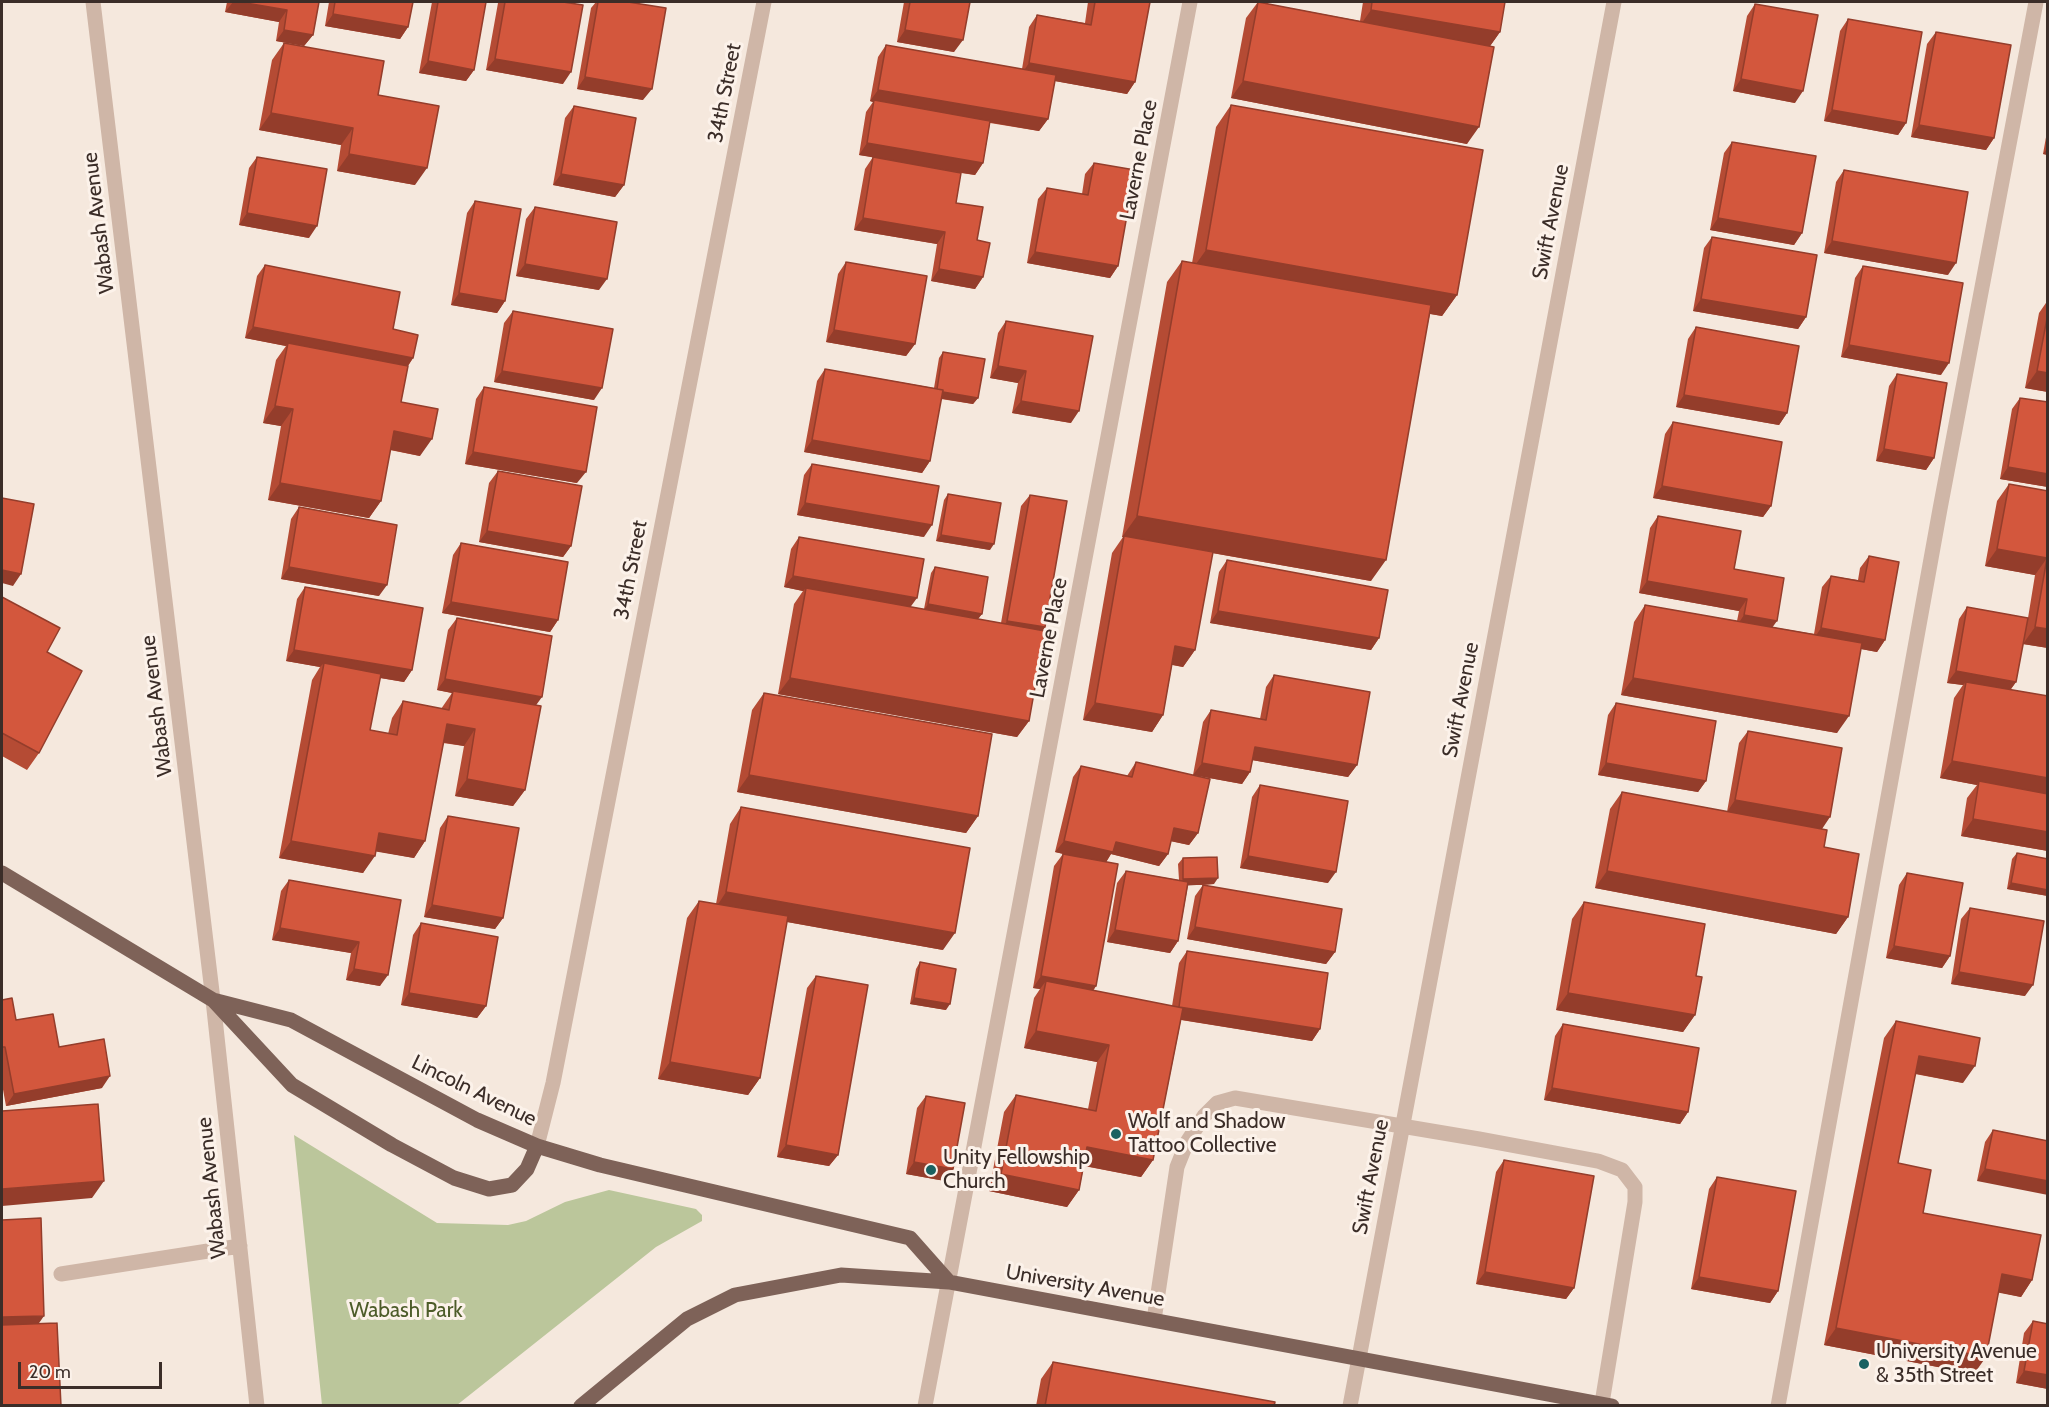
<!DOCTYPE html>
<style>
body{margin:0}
#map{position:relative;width:2049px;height:1407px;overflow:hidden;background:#f5e8dd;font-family:Cabin,sans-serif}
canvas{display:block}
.frame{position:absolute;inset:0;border:3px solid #3b2d28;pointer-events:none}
.scale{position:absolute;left:18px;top:1362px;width:144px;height:27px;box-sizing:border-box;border:3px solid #3b2d28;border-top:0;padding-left:8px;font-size:18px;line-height:21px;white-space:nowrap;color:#3b2d28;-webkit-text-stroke:4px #fcf2ea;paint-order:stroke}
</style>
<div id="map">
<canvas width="2049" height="1407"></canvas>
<div class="frame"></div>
<div class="scale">20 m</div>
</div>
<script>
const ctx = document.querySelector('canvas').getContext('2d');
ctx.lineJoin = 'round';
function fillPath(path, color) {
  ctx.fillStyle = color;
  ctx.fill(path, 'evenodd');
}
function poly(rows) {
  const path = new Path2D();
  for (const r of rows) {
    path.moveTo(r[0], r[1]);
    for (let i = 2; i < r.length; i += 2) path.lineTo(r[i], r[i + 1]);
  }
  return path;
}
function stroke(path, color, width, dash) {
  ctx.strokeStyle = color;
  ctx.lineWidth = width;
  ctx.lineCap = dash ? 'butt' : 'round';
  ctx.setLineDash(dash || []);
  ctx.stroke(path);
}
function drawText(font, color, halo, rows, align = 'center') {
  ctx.font = font + ' Cabin,sans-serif';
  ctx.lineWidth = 6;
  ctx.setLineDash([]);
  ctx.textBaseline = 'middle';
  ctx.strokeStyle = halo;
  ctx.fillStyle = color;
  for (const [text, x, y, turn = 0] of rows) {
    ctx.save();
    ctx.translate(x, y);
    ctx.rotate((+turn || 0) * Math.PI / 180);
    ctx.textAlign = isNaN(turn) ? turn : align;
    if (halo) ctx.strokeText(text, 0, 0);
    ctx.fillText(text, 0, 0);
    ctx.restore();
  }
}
fillPath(poly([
 [294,1135,437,1223,508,1225,526,1221,565,1202,609,1190,696,1209,702,1215,702,1221,656,1247,457,1405,322,1405]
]), '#bbc69b');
stroke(poly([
 [93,2,213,1000,257,1406],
 [537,1146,553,1083,764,2],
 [61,1274,240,1246],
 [1154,1320,1177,1167,1187,1142,1204,1116,1217,1103,1235,1098,1479,1139,1598,1161,1622,1170,1635,1187,1635,1202,1602,1403],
 [925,1406,1190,2],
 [1350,1406,1614,2],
 [1778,1406,1940,509,2036,2]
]), '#cfb6a7', 15);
stroke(poly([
 [2,873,213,1000,292,1085,392,1145,454,1178,489,1189,512,1185,527,1169,537,1146],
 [213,1000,291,1020,477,1120,537,1146,600,1165,910,1238,949,1282],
 [581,1406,687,1319,735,1295,841,1275,949,1282,1612,1406]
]), '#7e6258', 15);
fillPath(poly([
 [227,2,319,2,313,35,304,46,276,41,279,22,225,12],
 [329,2,413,2,408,27,400,39,325,26],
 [432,2,486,2,474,70,466,81,419,73],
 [500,2,563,2,563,84,486,70,498,3],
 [596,2,628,2,643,100,577,89,591,8],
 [904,2,970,2,954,52,897,42],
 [1088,2,1150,2,1135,82,1127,94,1055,81,1048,119,1039,131,990,123,983,163,975,175,961,173,956,203,977,240,983,277,975,289,931,281,937,244,854,230,865,169,873,157,859,155,866,112,873,102,870,101,878,57,886,45,1022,69,1029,27,1037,15,1085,23],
 [1258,2,1360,21,1363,2,1505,2,1500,32,1490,46,1467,144,1231,98,1246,18],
 [1755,4,1795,103,1733,91,1747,16],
 [1848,19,1906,123,1898,135,1824,121,1840,31],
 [1936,32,1994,138,1986,150,1911,137,1927,44],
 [284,43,378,95,415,185,337,171,341,145,259,130,272,60],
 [1231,105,1457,295,1442,316,1430,314,1371,581,1212,553,1195,650,1183,667,1172,665,1163,715,1152,732,1083,720,1112,553,1123,537,1122,537,1167,282,1182,261,1192,263,1216,127],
 [574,106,624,185,615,197,553,185,565,118],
 [2048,126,2048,155,2043,154],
 [1732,142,1802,233,1794,245,1710,230,1724,153],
 [257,157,309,238,239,225,249,168],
 [1094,163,1118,266,1110,278,1027,263,1038,199,1047,188,1082,194,1085,174],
 [1844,170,1948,275,1824,253,1836,182],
 [475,201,505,301,497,313,451,305,467,213],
 [535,207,599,290,516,276,526,219],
 [1712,237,1806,317,1798,329,1693,311,1704,248],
 [846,262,915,344,906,356,826,342,838,274],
 [265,265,393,329,413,358,408,366,401,402,420,456,390,450,381,501,369,518,268,500,281,426,263,423,276,360,286,346,245,338,257,276],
 [1863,266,1941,375,1841,357,1855,278],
 [2048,300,2048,392,2025,388,2039,313],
 [513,311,594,400,494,382,504,323],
 [1006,321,1071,423,1012,413,1018,383,990,378,998,333],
 [1696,327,1787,413,1779,425,1676,407,1688,339],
 [943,352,978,398,973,404,941,399,930,461,922,473,804,452,817,381,825,369,934,388,939,358],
 [1897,374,1934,458,1926,470,1876,461,1889,386],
 [484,387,577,483,465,464,476,399],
 [2020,398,2048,487,2000,479,2012,409],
 [1673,422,1771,506,1763,517,1653,498,1665,434],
 [812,464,924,537,797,515,804,475],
 [498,471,571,546,563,557,479,542,489,483],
 [2009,484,2048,491,2048,648,2023,644,2016,682,2011,689,2048,851,1961,836,1967,798,1977,785,1940,778,1954,698,1963,685,1947,683,1959,619,1967,607,2028,618,2035,575,1985,566,1997,501],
 [948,494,990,550,936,541,944,500],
 [1030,495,1045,627,1043,630,1029,721,1017,737,778,694,794,604,803,591,784,587,791,549,799,537,911,607,924,609,931,573,935,567,982,614,978,619,1001,623,1021,506],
 [299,507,379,596,281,579,291,519],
 [1658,516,1734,569,1772,627,1814,634,1822,587,1831,576,1858,580,1860,568,1869,556,1885,640,1877,652,1861,649,1837,733,1621,695,1634,622,1645,605,1737,621,1739,611,1639,593,1650,528],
 [461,543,558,620,550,632,442,613,453,555],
 [1227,560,1379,638,1371,650,1210,623,1219,572],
 [305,587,412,670,404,682,380,678,370,730,388,734,392,718,403,701,441,709,452,693,437,690,448,630,457,618,536,705,525,790,513,806,455,796,464,746,443,743,425,841,414,858,376,851,363,873,279,858,312,680,320,667,286,661,297,599],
 [2,597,47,652,39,753,27,770,2,756],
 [1274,675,1357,765,1348,777,1252,760,1250,772,1242,784,1193,775,1203,722,1211,710,1260,719,1266,687],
 [764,693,978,816,966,833,737,792,752,710],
 [1616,703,1706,781,1698,792,1598,775,1608,715],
 [1748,731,1822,829,1824,847,1848,917,1836,934,1595,888,1610,809,1622,792,1727,812,1739,743],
 [1136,762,1198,833,1189,845,1171,841,1168,854,1159,866,1111,854,1106,862,1096,986,1093,991,1172,1006,1179,963,1187,951,1320,1029,1312,1041,1181,1020,1153,1160,1141,1177,1084,1166,1079,1190,1067,1207,989,1191,1004,1112,1016,1095,1088,1109,1097,1062,1024,1048,1034,998,1040,989,1033,988,1054,866,1063,854,1068,855,1055,852,1073,777,1081,766,1127,776],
 [1260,785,1328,883,1240,868,1252,797],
 [741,807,943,950,787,922,760,1078,748,1095,658,1079,687,918,699,901,716,904,730,824],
 [448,816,503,918,495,929,424,917,440,828],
 [2017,853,2048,859,2048,896,2007,889,2012,859],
 [1183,858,1214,884,1203,885,1335,952,1326,964,1187,939,1195,896,1203,885,1188,885,1178,941,1170,953,1107,942,1117,883,1126,871,1179,880,1178,864],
 [1907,873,1950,956,1942,968,1886,958,1899,885],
 [289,880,401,900,380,986,346,980,351,953,272,940,281,891],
 [1584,902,1696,976,1695,1015,1683,1032,1556,1010,1572,919],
 [1970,908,2025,996,1951,984,1961,919],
 [421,923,486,1006,477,1018,401,1005,413,935],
 [920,962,946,1010,910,1004,916,969],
 [816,976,838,1155,829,1166,777,1157,807,988],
 [2,1000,16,1020,59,1047,102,1088,6,1106,2,1084],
 [1896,1021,1963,1083,1915,1074,1898,1163,1923,1213,2032,1280,2021,1297,1998,1292,1974,1374,1824,1345,1884,1038],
 [1563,1024,1688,1112,1680,1124,1544,1100,1555,1036],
 [926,1096,953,1169,945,1181,906,1174,917,1108],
 [1993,1130,2048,1141,1977,1181,1985,1142],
 [1504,1160,1574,1288,1566,1299,1476,1284,1496,1172],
 [1717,1177,1778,1291,1770,1303,1691,1289,1709,1189],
 [2033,1321,2048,1389,2016,1383,2024,1333],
 [1053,1362,1274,1406,1036,1406,1041,1379]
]), '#b54b34');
fillPath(poly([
 [233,2,240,2,287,10,279,22,225,12],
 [1371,10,1500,32,1488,49,1359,27],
 [333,14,408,27,400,39,325,26],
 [284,30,313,35,304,46,276,41],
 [905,30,963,40,954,52,897,42],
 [495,59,571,72,563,84,486,70],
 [428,61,474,70,466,81,419,73],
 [1029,63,1135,82,1127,94,1021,75],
 [585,77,652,89,643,100,577,89],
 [1741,79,1803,91,1795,103,1733,91],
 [1243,81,1479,127,1467,144,1231,98],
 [878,90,1048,119,1039,131,874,102,874,100,873,102,870,101],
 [1832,110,1906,123,1898,135,1824,121],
 [271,113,353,128,341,145,259,130],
 [1919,125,1994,138,1986,150,1911,137],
 [867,143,983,163,975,175,859,155],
 [2048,147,2048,155,2043,154],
 [349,154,427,168,415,185,337,171],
 [561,174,624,185,615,197,553,185],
 [247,213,317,226,309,238,239,225],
 [863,218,945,232,937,244,854,230],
 [1718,218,1802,233,1794,245,1710,230],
 [1832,241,1956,263,1948,275,1824,253],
 [1206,250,1457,295,1442,316,1191,271],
 [1035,252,1118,266,1110,278,1027,263],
 [525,264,607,279,599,290,516,276],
 [939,269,983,277,975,289,931,281],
 [459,293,505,301,497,313,451,305],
 [1701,299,1806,317,1798,329,1693,311],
 [253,327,413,358,405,370,288,343,286,346,245,338],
 [834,330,915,344,906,356,826,342],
 [1849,345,1949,363,1941,375,1841,357],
 [998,366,1026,371,1018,383,990,378],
 [502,371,602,388,594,400,494,382],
 [2037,371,2048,373,2048,392,2025,388],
 [936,391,978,398,973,404,932,397],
 [1684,395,1787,413,1779,425,1676,407],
 [1021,401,1079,411,1071,423,1012,413],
 [275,406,293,409,281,426,263,423],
 [394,431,432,439,420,456,382,448],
 [812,440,930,461,922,473,804,452],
 [1884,449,1934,458,1926,470,1876,461],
 [473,452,586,472,577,483,465,464],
 [2008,467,2048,474,2048,487,2000,479],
 [280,483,381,501,369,518,268,500],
 [1662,486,1771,506,1763,517,1653,498],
 [805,503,932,525,924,537,797,515],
 [1137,516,1386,560,1371,581,1122,537],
 [487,531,571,546,563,557,479,542],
 [941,535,994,544,990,550,936,541],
 [1997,549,2047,558,2035,575,1985,566],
 [289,567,387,585,379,596,281,579],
 [2,570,21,574,13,586,2,583],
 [793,576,917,598,909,609,806,588,803,591,784,587],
 [1647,581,1747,599,1739,611,1639,593],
 [451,602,558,620,550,632,442,613],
 [928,604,982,614,977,620,924,610],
 [1218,611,1379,638,1371,650,1210,623],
 [1744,615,1777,621,1769,632,1736,627],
 [1007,621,1045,627,1037,639,999,633],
 [2035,627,2048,629,2048,648,2023,644],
 [1821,628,1885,640,1877,652,1813,640],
 [1175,646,1195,650,1183,667,1164,663],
 [294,650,412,670,404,682,323,668,324,663,320,667,286,661],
 [1956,671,2016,682,2008,693,1966,682,1963,685,1947,683],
 [790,678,1029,721,1017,737,778,694],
 [1633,678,1849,716,1837,733,1621,695],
 [445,679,542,697,534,708,453,691,452,693,437,690],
 [1095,703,1163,715,1152,732,1083,720],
 [447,724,475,729,464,746,435,741],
 [1255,747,1357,765,1348,777,1246,759],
 [1952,761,2048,778,2048,797,1979,781,1977,785,1940,778],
 [1202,763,1250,772,1242,784,1193,775],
 [1606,763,1706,781,1698,792,1598,775],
 [749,775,978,816,966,833,737,792],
 [467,779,525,790,513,806,455,796],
 [1735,800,1830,817,1822,829,1727,812],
 [1973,819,2048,832,2048,851,1961,836],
 [1174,828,1198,833,1189,845,1165,840],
 [379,833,425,841,414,858,367,850],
 [291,841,375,856,363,873,279,858],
 [1064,841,1116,842,1168,854,1159,866,1111,854,1105,864,1055,852],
 [1248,856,1336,872,1328,883,1240,868],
 [1607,871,1848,917,1836,934,1595,888],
 [1218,878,1214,884,1179,886,1183,879],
 [2011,883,2048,890,2048,896,2007,889],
 [726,892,955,933,943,950,715,909],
 [432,905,503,918,495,929,424,917],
 [1195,927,1335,952,1326,964,1187,939],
 [280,928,359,942,351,953,272,940],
 [1115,930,1178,941,1170,953,1107,942],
 [1894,946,1950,956,1942,968,1886,958],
 [354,969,388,975,380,986,346,980],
 [1959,972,2033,985,2025,996,1951,984],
 [1041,976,1096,986,1088,997,1046,981,1040,989,1033,988],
 [409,993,486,1006,477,1018,401,1005],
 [1568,993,1695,1015,1683,1032,1556,1010],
 [914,998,950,1004,946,1010,910,1004],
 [1179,1007,1320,1029,1312,1041,1170,1018],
 [1036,1031,1109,1045,1097,1062,1024,1048],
 [1919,1056,1975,1066,1963,1083,1907,1072],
 [670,1062,760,1078,748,1095,658,1079],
 [110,1076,102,1088,6,1106,14,1094],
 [1552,1088,1688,1112,1680,1124,1544,1100],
 [786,1145,838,1155,829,1166,777,1157],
 [1087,1147,1153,1160,1141,1177,1075,1164],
 [914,1162,953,1169,945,1181,906,1174],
 [1985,1169,2048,1181,2048,1195,1977,1181],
 [1001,1174,1079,1190,1067,1207,989,1191],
 [104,1181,92,1198,2,1206,2,1189],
 [1485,1272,1574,1288,1566,1299,1476,1284],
 [2002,1274,2032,1280,2021,1297,1990,1291],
 [1699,1277,1778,1291,1770,1303,1691,1289],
 [44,1316,32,1333,2,1334,2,1317],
 [1836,1328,1986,1357,1974,1374,1824,1345],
 [2024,1371,2048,1375,2048,1389,2016,1383]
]), '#943d2b');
const building = poly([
 [240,2,319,2,313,35,284,30,287,10,240,2],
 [335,2,413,2,408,27,333,14,335,2],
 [438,2,486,2,474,70,428,61,438,2],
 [505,2,563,2,583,5,571,72,495,59,505,2],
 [598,2,628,2,666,8,652,89,585,77,598,2],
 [910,2,970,2,963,40,905,30,910,2],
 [1095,2,1150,2,1135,82,1029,63,1037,15,1091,25,1095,2],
 [1258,2,1494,47,1479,127,1243,81,1258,2],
 [1372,2,1505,2,1500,32,1371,10,1372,2],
 [1755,4,1818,15,1803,91,1741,79,1755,4],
 [1848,19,1922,32,1906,123,1832,110,1848,19],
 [1936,32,2011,45,1994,138,1919,125,1936,32],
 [284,43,384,61,378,95,439,106,427,168,349,154,353,128,271,113,284,43],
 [886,45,1056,75,1048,119,878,90,886,45],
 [874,100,990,121,983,163,867,143,874,100],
 [1231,105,1483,150,1457,295,1206,250,1231,105],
 [574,106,636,118,624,185,561,174,574,106],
 [1732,142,1816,156,1802,233,1718,218,1732,142],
 [257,157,327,169,317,226,247,213,257,157],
 [873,157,961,173,956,203,983,207,977,240,990,243,983,277,939,269,945,232,863,218,873,157],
 [1094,163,1135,170,1118,266,1035,252,1047,188,1088,195,1094,163],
 [1844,170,1968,192,1956,263,1832,241,1844,170],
 [475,201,521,209,505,301,459,293,475,201],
 [535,207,617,222,607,279,525,264,535,207],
 [1712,237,1817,255,1806,317,1701,299,1712,237],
 [1182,261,1431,305,1386,560,1137,516,1182,261],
 [846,262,927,276,915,344,834,330,846,262],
 [265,265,400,292,393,329,418,335,413,358,253,327,265,265],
 [1863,266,1963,283,1949,363,1849,345,1863,266],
 [513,311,613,329,602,388,502,371,513,311],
 [2048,313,2048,373,2037,371,2048,313],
 [1006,321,1093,336,1079,411,1021,401,1026,371,998,366,1006,321],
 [1696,327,1799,346,1787,413,1684,395,1696,327],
 [288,343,408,366,401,402,438,409,432,439,394,431,381,501,280,483,293,409,275,406,288,343],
 [943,352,985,359,978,398,943,392,943,390,937,389,943,352],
 [825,369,943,390,930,461,812,440,825,369],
 [1897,374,1947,383,1934,458,1884,449,1897,374],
 [484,387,597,407,586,472,473,452,484,387],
 [2020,398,2048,402,2048,474,2008,467,2020,398],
 [1673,422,1782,442,1771,506,1662,486,1673,422],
 [812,464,939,486,932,525,805,503,812,464],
 [498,471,582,486,571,546,487,531,498,471],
 [2009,484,2048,491,2048,629,2035,627,2047,558,1997,549,2009,484],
 [948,494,1001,503,994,544,941,535,948,494],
 [1030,495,1067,501,1045,627,1007,621,1030,495],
 [2,498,34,504,21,574,2,570,2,498],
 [299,507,397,525,387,585,289,567,299,507],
 [1658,516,1741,531,1734,569,1784,578,1777,621,1744,615,1747,599,1647,581,1658,516],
 [1124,536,1213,552,1195,650,1175,646,1163,715,1095,703,1124,536],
 [799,537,924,559,917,598,793,576,799,537],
 [461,543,568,562,558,620,451,602,461,543],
 [1869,556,1899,562,1885,640,1821,628,1831,576,1864,582,1869,556],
 [1227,560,1388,590,1379,638,1218,611,1227,560],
 [935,567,988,577,982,614,928,604,935,567],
 [305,587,423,608,412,670,294,650,305,587],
 [806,588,1045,631,1029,721,790,678,806,588],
 [2,597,60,628,47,652,82,671,39,753,2,733,2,597],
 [1645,605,1862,643,1849,716,1633,678,1645,605],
 [1967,607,2028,618,2016,682,1956,671,1967,607],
 [457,618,552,636,542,697,445,679,457,618],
 [324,663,381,674,370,730,397,735,403,701,449,710,453,691,541,706,525,790,467,779,475,729,447,724,425,841,379,833,375,856,291,841,324,663],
 [1274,675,1370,692,1357,765,1255,747,1250,772,1202,763,1211,710,1266,720,1274,675],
 [1966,682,2048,696,2048,778,1952,761,1966,682],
 [764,693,992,734,978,816,749,775,764,693],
 [1616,703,1716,721,1706,781,1606,763,1616,703],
 [1748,731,1842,748,1830,817,1735,800,1748,731],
 [1136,762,1210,779,1198,833,1174,828,1168,854,1116,842,1113,852,1064,841,1081,766,1132,777,1136,762],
 [1979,781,2048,794,2048,832,1973,819,1979,781],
 [1260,785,1348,801,1336,872,1248,856,1260,785],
 [1622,792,1827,830,1824,847,1859,854,1848,917,1607,871,1622,792],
 [741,807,970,848,955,933,726,892,741,807],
 [448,816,519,828,503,918,432,905,448,816],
 [2017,853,2048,859,2048,890,2011,883,2017,853],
 [1063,854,1118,864,1096,986,1041,976,1063,854],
 [1217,857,1218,878,1183,879,1183,858,1217,857],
 [1126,871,1188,882,1178,941,1115,930,1126,871],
 [1907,873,1963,883,1950,956,1894,946,1907,873],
 [289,880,401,900,388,975,354,969,359,942,280,928,289,880],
 [1203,885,1342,909,1335,952,1195,927,1203,885],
 [699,901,788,916,760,1078,670,1062,699,901],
 [1584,902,1705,924,1696,976,1702,977,1695,1015,1568,993,1584,902],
 [1970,908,2044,921,2033,985,1959,972,1970,908],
 [421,923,498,937,486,1006,409,993,421,923],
 [1187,951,1328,973,1320,1029,1179,1007,1187,951],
 [920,962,956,969,950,1004,914,998,920,962],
 [816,976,868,985,838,1155,786,1145,816,976],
 [1046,981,1183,1008,1153,1160,1087,1147,1079,1190,1001,1174,1016,1095,1096,1111,1109,1045,1036,1031,1046,981],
 [12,998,16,1020,53,1014,59,1047,104,1039,110,1076,14,1094,5,1047,2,1047,2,1000,12,998],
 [1896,1021,1980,1038,1975,1066,1919,1056,1898,1163,1931,1170,1923,1213,2041,1235,2032,1280,2002,1274,1986,1357,1836,1328,1896,1021],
 [1563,1024,1699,1048,1688,1112,1552,1088,1563,1024],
 [926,1096,965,1103,953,1169,914,1162,926,1096],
 [98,1104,104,1181,2,1189,2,1111,98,1104],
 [1993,1130,2048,1141,2048,1181,1985,1169,1993,1130],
 [1504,1160,1594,1176,1574,1288,1485,1272,1504,1160],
 [1717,1177,1796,1191,1778,1291,1699,1277,1717,1177],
 [41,1218,44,1316,2,1317,2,1220,41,1218],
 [2033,1321,2048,1324,2048,1375,2024,1371,2033,1321],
 [57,1323,61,1406,2,1406,2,1325,57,1323],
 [1053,1362,1275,1402,1274,1406,1045,1406,1053,1362]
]);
fillPath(building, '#d3573d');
stroke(building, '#943d2b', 1.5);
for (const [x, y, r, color] of [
 [1116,1134,6,"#196161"],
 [931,1170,6,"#196161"],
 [1864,1364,6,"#196161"]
]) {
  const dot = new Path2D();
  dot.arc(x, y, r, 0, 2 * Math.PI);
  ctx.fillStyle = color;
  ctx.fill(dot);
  stroke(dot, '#fcf2ea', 2);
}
drawText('21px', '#3b2d28', '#fcf2ea', [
 ["34th Street",725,93,-79],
 ["Laverne Place",1139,160,-79],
 ["Swift Avenue",1551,222,-79],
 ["Wabash Avenue",99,223,-97],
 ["34th Street",631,570,-79],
 ["Laverne Place",1049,638,-79],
 ["Swift Avenue",1461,700,-79],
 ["Wabash Avenue",157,706,-97],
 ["Lincoln Avenue",474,1091,26],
 ["Swift Avenue",1371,1177,-79],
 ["Wabash Avenue",212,1188,-96],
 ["University Avenue",1085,1286,10]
]);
drawText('21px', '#3b2d28', '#fcf2ea', [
 ["Wolf and Shadow",1128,1122],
 ["Tattoo Collective",1128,1146],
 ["Unity Fellowship",943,1158],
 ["Church",943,1182],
 ["University Avenue",1876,1352],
 ["& 35th Street",1876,1376]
], 'left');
drawText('21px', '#4d5c29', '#fcf2ea', [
 ["Wabash Park",406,1311]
]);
</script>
